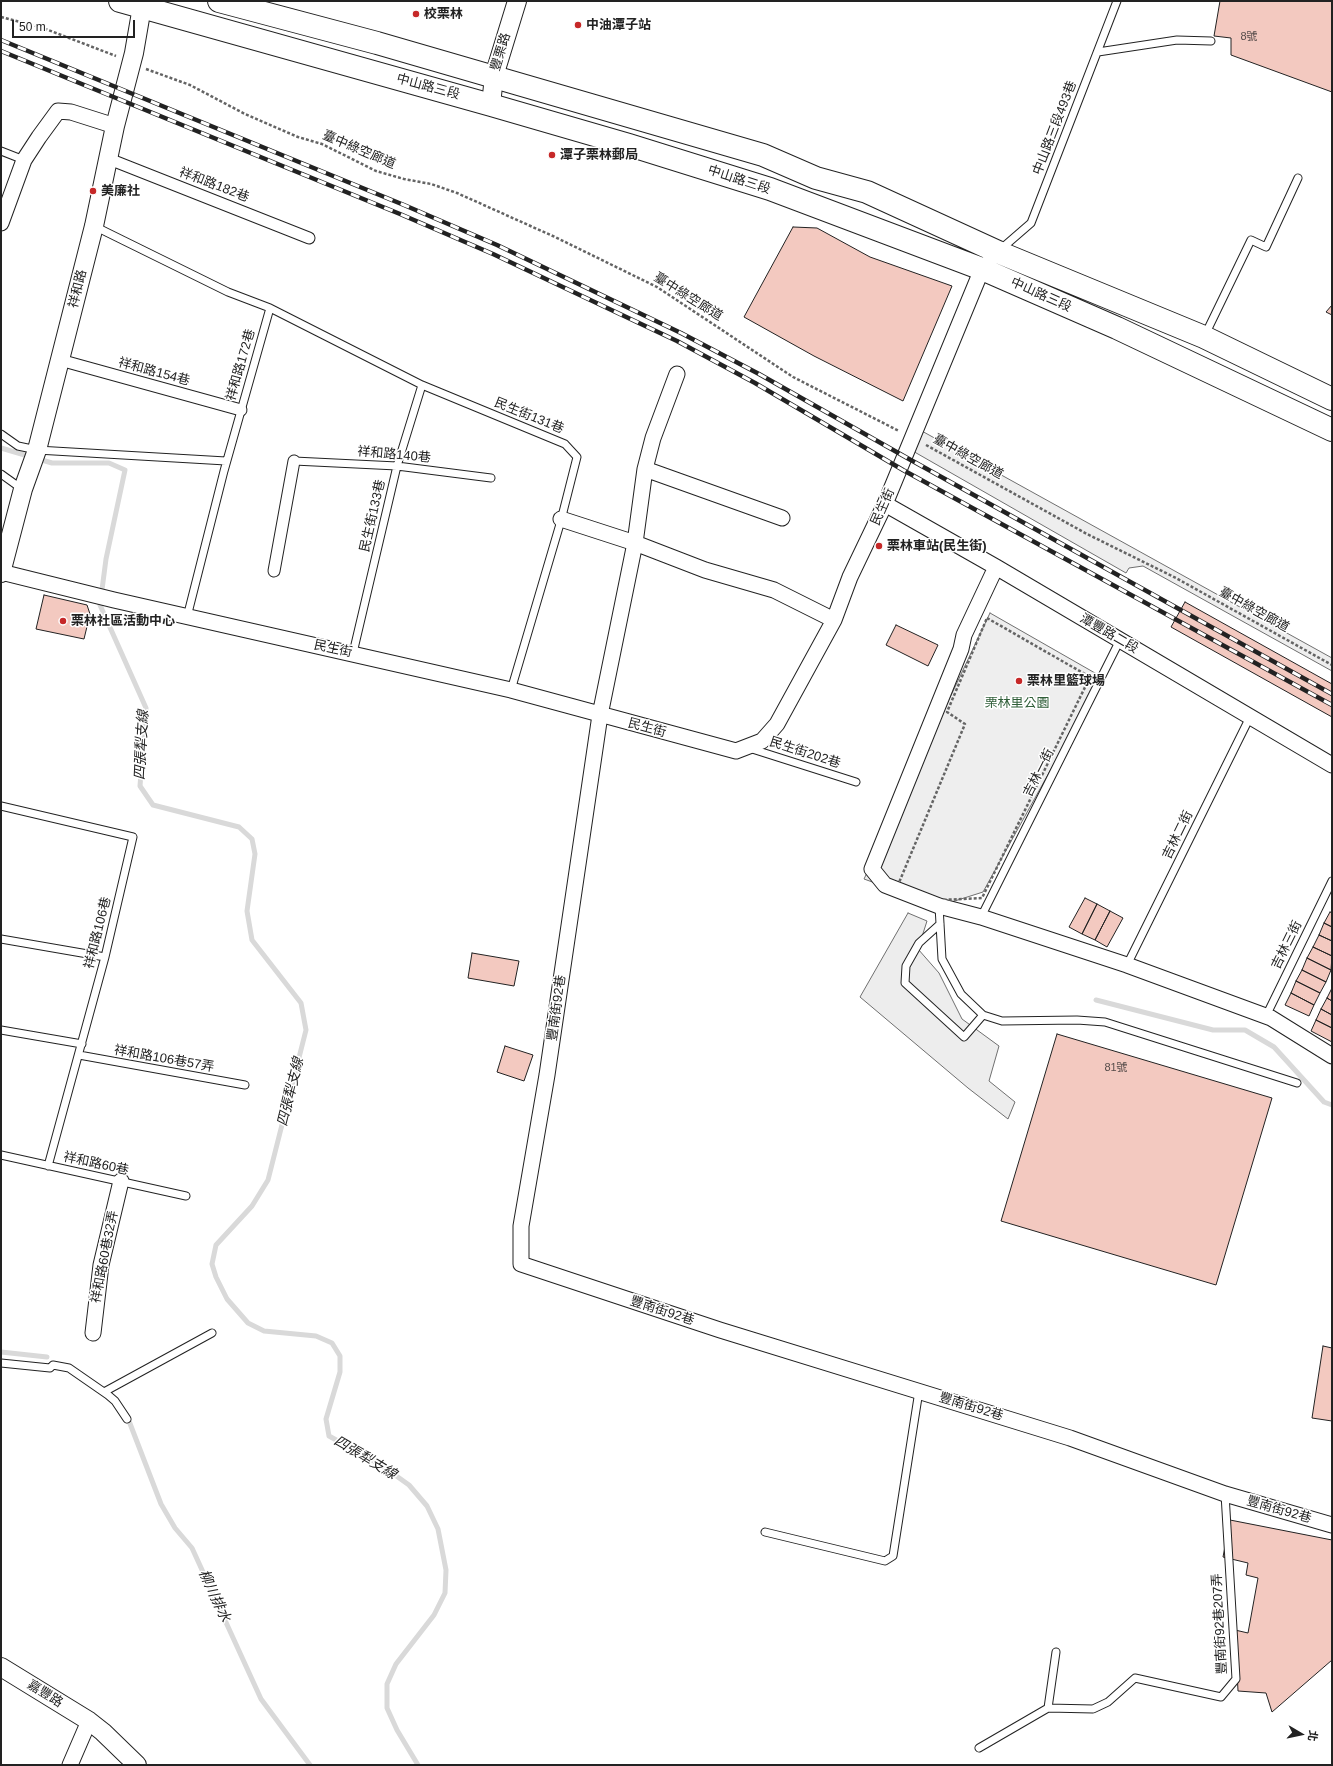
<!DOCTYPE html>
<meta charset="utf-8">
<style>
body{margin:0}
#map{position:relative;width:1333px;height:1766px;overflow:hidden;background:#fff;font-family:Helvetica,"Noto Sans TC",sans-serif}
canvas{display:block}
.frame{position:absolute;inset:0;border:2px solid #222;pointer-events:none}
.north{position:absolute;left:1281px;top:1714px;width:40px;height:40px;-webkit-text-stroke:3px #fff;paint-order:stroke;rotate:99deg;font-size:11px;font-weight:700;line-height:16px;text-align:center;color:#222}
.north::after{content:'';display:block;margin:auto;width:14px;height:18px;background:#222;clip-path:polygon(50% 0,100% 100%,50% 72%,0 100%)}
.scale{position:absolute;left:12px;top:20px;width:123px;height:18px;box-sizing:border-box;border:2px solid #222;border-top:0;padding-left:5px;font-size:12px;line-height:14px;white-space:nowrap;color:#222;-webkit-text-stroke:3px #fff;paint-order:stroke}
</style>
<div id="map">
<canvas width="1333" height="1766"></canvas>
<div class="frame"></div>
<div class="north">北</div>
<div class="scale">50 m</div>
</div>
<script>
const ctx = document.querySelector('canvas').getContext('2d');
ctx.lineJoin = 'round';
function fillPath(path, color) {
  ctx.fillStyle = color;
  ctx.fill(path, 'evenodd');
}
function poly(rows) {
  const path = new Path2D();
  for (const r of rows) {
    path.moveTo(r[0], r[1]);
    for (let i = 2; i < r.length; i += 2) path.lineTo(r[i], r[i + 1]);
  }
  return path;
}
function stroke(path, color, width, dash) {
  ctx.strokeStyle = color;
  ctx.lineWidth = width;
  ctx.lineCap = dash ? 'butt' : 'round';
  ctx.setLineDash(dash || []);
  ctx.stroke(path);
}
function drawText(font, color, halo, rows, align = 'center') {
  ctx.font = font + ' Helvetica,"Noto Sans TC",sans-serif';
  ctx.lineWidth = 3;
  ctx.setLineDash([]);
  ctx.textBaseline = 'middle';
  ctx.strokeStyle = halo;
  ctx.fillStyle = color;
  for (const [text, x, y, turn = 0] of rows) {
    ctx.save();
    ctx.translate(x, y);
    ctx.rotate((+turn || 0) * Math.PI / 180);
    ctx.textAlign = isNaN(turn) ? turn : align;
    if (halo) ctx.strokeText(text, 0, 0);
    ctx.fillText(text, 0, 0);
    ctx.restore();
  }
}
const green = poly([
 [920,430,1332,658,1332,671,1143,566,1129,568,1126,573,911,450,920,430],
 [990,613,1102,677,983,892,939,906,864,879,990,613]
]);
fillPath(green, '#eee');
stroke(green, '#6f6f6f', 1);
const parking = poly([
 [908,913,927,921,918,949,939,973,962,1019,999,1046,989,1081,1015,1102,1008,1119,968,1088,860,997,908,913]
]);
fillPath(parking, '#ededed');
stroke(parking, '#6f6f6f', 1);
stroke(poly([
 [1,448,52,463,109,463,125,470,106,559,100,605,146,708,140,786,153,805,239,827,252,839,255,854,247,911,252,940,301,1003,306,1030,268,1180,252,1206,216,1245,212,1264,216,1277,227,1299,248,1323,264,1331,316,1336,332,1343,340,1356,340,1372,326,1419,329,1436,381,1465,409,1485,427,1506,438,1529,446,1570,445,1593,434,1615,396,1664,387,1684,387,1708,397,1730,418,1765],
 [1096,1000,1213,1030,1245,1030,1274,1047,1324,1102,1332,1105],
 [1,1352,47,1357],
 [129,1421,161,1504,175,1528,192,1548,261,1699,310,1765]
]), '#d9d9d9', 5);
const building = poly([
 [1220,1,1332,1,1332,92,1231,55,1231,38,1214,36,1220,1],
 [793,227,817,228,870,257,952,286,903,401,814,356,744,317,793,227],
 [1332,305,1332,315,1326,312,1332,305],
 [44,595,87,605,90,614,84,639,36,629,44,595],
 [1185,602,1332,684,1332,717,1171,627,1185,602],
 [896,625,938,645,928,666,886,645,896,625],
 [1085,898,1097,904,1082,934,1069,927,1085,898],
 [1097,904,1110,911,1095,940,1082,934,1097,904],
 [1110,911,1123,918,1107,947,1095,940,1110,911],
 [1330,912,1332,913,1332,927,1324,923,1330,912],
 [1324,923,1332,927,1332,941,1319,935,1324,923],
 [1319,935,1332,941,1332,956,1313,947,1319,935],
 [1313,947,1332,956,1331,970,1307,958,1313,947],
 [472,953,519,961,514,986,468,978,472,953],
 [1307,958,1331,970,1326,982,1302,970,1307,958],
 [1302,970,1326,982,1320,993,1296,981,1302,970],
 [1296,981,1320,993,1314,1005,1291,993,1296,981],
 [1332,988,1332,1001,1327,998,1332,988],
 [1291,993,1314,1005,1309,1016,1285,1005,1291,993],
 [1327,998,1332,1001,1332,1015,1321,1009,1327,998],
 [1321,1009,1332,1015,1332,1028,1316,1020,1321,1009],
 [1316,1020,1332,1028,1332,1042,1311,1031,1316,1020],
 [1057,1034,1272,1098,1216,1285,1001,1221,1057,1034],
 [505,1046,533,1055,524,1081,497,1072,505,1046],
 [1323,1346,1332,1348,1332,1421,1312,1418,1323,1346],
 [1230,1520,1332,1540,1332,1660,1272,1712,1266,1693,1238,1691,1235,1630,1248,1633,1258,1578,1246,1575,1248,1563,1223,1557,1230,1520]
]);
fillPath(building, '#f3c9c0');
stroke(building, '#222', 1);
const service = poly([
 [1098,52,1177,40,1211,41],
 [1,151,24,160],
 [94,226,228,292,270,308,422,385,565,444,577,457,560,524,511,690],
 [1001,249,1031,223,1117,1],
 [1205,335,1251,240,1266,247,1298,178],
 [1,434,18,446,37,450,226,461],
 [294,461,397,466,491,478],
 [1,474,22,489],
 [187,617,224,471,270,308],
 [353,653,397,466,422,385],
 [749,748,856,782],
 [1,806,133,837,105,957,48,1166],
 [939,906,942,959,961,994,983,1015,1002,1021,1077,1020,1105,1022,1297,1083],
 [981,917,1120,640],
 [940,924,919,943,906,966,905,983,964,1037,983,1015],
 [1,939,105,957],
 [1127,965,1250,717],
 [1269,1017,1267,1014,1332,881],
 [1,1030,82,1044],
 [79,1055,245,1085],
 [1,1155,186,1196],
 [1,1363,50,1368,53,1365,69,1368,108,1395,115,1401,127,1419],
 [104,1392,212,1333],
 [765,1532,885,1561,893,1556,919,1391],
 [1048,1708,1056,1652],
 [979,1748,1048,1708,1093,1709,1108,1702,1135,1678,1221,1697,1236,1679,1225,1494]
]);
const pedestrian = poly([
 [109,159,309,238],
 [60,360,241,410],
 [274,571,294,461]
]);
const minor = poly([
 [1,223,24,160,39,137,58,111,71,112,115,126],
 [677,374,653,438,645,469,635,543,600,715,547,1075,521,1226,521,1264,720,1330,1070,1438,1225,1494,1332,1525],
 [645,469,782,518],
 [885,504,996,567,1332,765],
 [561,519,635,543,705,570,774,590,834,620],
 [996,567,964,635,961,649,872,869,885,885,939,906,981,917,1127,965,1271,1018,1332,1056],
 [1,572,114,600,511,690,736,751,762,741,777,724,834,620,850,577,885,504,982,269,989,262],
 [93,1333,101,1265,121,1181],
 [70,1765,89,1721]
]);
const tertiary = poly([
 [491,105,494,76,517,1],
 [1,573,23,489,37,450,94,226,115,126,134,53,143,1],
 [1,1667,89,1721,103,1732,137,1765]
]);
const primary = poly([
 [120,1,491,105,629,145,770,189,982,269,1117,328,1332,430],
 [219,1,377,43,763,155,816,178,867,192,998,252,1204,337,1332,399]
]);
stroke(service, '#222', 9);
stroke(pedestrian, '#222', 13);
stroke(minor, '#222', 17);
stroke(tertiary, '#222', 20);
stroke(primary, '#222', 24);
stroke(poly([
 [1,17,43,28,116,56],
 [146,69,190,85,245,114,298,137,322,144,376,171,404,179,431,184,457,193,555,237,657,287,793,377,899,431],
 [926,445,1087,534,1176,578,1332,665],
 [987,618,1090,677,982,898,941,900,898,885,965,724,947,712,987,618]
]), '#646464', 2.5, [3, 2]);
stroke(service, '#fff', 7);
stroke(pedestrian, '#fff', 11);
stroke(minor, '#fff', 15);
stroke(tertiary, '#fff', 18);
stroke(primary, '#fff', 22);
const rail = poly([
 [1,40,404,205,497,245,681,333,759,374,909,459,1332,694],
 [1,51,400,214,493,254,677,341,755,383,903,470,1332,705]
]);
stroke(rail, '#222', 4.5);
stroke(rail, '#fff', 3, [9]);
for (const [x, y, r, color] of [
 [416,14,4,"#c62828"],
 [578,25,4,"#c62828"],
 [552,155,4,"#c62828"],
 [93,191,4,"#c62828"],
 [879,546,4,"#c62828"],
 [63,621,4,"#c62828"],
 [1019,681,4,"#c62828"]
]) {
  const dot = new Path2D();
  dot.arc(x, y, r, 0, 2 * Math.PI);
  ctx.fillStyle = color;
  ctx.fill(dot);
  stroke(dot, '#fff', 1.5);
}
drawText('11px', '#564c4a', null, [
 ["8號",1249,37],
 ["81號",1116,1068]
]);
drawText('bold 13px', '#222', '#fff', [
 ["校栗林",424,14],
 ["中油潭子站",586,25],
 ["潭子栗林郵局",560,155],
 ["美廉社",101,191],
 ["栗林車站(民生街)",887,546],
 ["栗林社區活動中心",71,621],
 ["栗林里籃球場",1027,681]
], 'left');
drawText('13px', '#222', '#fff', [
 ["豐栗路",501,52,-73],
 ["中山路三段",428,87,15],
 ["中山路三段493巷",1055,128,-69],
 ["臺中綠空廊道",359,150,23],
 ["中山路三段",739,180,18],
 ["祥和路182巷",214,185,21],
 ["祥和路",78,289,-76],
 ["中山路三段",1041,295,24],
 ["臺中綠空廊道",688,297,32],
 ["祥和路172巷",241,365,-74],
 ["祥和路154巷",154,372,15],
 ["民生街131巷",529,416,22],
 ["祥和路140巷",394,455,5],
 ["臺中綠空廊道",968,457,29],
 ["民生街",883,507,-66],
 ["民生街133巷",373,516,-77],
 ["臺中綠空廊道",1254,610,29],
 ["潭豐路二段",1109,634,30],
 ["民生街",333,649,12],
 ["民生街",647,728,15],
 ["民生街202巷",805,753,18],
 ["吉林一街",1039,773,-63],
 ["吉林二街",1178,835,-64],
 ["祥和路106巷",98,933,-76],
 ["吉林三街",1287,945,-64],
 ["豐南街92巷",557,1008,-82],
 ["祥和路106巷57弄",164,1059,10],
 ["祥和路60巷",96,1164,12],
 ["祥和路60巷32弄",105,1257,-79],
 ["豐南街92巷",662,1311,18],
 ["豐南街92巷",971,1407,17],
 ["豐南街92巷",1279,1510,16],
 ["豐南街92巷207弄",1220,1624,-93],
 ["嘉豐路",45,1694,32]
]);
drawText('13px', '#2f5e38', '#fff', [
 ["栗林里公園",1017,703]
]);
drawText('italic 14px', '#222', '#fff', [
 ["四張犁支線",142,745,-87],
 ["四張犁支線",291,1092,-76],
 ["四張犁支線",365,1458,31],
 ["柳川排水",214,1596,65]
]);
</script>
